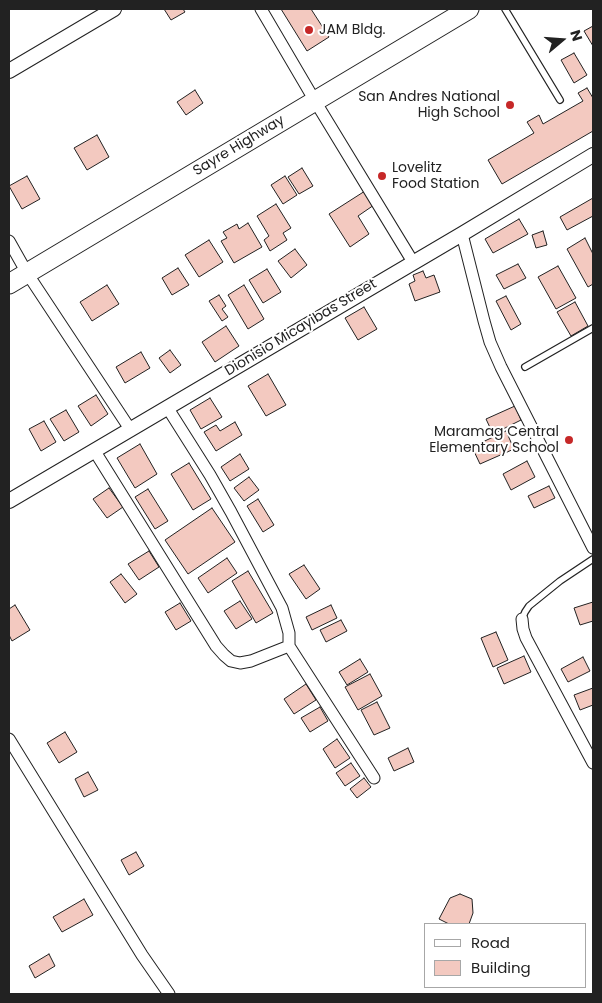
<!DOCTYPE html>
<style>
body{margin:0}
#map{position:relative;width:602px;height:1003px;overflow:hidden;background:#fff;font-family:Poppins,sans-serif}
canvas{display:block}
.frame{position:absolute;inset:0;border:10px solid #222;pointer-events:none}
.legend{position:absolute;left:424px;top:923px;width:162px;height:65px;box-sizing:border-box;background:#fff;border:1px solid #a7a7a7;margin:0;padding:6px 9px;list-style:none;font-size:15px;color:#222}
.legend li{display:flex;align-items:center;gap:10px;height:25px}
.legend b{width:25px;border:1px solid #a7a7a7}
.north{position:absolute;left:537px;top:15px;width:50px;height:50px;-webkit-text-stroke:4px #fff;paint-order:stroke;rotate:72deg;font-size:14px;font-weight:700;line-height:20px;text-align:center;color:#222}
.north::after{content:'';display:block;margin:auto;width:18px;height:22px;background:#222;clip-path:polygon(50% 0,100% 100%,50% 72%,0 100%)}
</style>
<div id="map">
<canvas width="602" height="1003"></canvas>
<div class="frame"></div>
<ul class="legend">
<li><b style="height:6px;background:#fff"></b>Road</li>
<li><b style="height:14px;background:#f3c9c0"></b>Building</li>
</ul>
<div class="north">N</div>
</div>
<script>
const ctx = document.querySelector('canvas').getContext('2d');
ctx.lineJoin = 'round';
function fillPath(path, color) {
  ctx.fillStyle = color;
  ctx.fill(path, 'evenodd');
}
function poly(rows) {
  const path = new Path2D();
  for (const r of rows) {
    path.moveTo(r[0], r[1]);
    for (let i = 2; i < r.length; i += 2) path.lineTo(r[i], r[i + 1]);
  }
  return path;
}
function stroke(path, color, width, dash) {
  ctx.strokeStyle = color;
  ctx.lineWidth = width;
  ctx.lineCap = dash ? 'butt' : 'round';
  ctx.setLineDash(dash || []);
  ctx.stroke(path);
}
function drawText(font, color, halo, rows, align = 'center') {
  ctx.font = font + ' Poppins,sans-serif';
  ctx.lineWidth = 4;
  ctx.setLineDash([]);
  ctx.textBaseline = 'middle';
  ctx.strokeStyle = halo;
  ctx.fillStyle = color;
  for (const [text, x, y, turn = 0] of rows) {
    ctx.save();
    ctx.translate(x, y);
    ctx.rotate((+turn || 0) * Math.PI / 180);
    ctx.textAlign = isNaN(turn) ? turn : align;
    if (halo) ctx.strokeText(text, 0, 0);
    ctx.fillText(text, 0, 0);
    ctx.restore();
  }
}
const building = poly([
 [164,9,183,9,185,12,171,20,164,9],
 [281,9,311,9,329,37,307,51,281,9],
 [593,26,593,46,584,31,593,26],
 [574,53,587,75,574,83,561,60,574,53],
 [587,88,593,98,593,131,502,184,488,160,534,133,527,122,539,115,543,124,583,101,578,93,587,88],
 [195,90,203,103,186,115,177,102,195,90],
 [97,135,109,157,87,170,74,148,97,135],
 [302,168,313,186,299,194,288,177,302,168],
 [27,176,40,199,22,209,9,186,27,176],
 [285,176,297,195,283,204,271,185,285,176],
 [365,191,374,205,358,216,369,234,350,247,329,214,365,191],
 [593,198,593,216,567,230,560,217,593,198],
 [276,204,291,228,283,233,287,240,270,251,264,240,269,236,257,216,276,204],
 [519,219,528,234,493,253,485,239,519,219],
 [248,223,262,247,234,263,221,241,227,238,223,232,237,224,239,229,248,223],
 [543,231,547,245,536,248,532,235,543,231],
 [585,238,593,254,593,284,588,287,567,249,585,238],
 [209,240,223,262,199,277,185,255,209,240],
 [295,249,307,265,291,278,278,261,295,249],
 [518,264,526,278,504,289,496,275,518,264],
 [558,266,576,298,556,309,538,277,558,266],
 [178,268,189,285,172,295,162,278,178,268],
 [267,269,281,292,263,303,249,280,267,269],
 [423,271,426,278,434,275,440,292,415,301,409,284,415,281,413,275,423,271],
 [107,285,119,304,92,321,80,302,107,285],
 [244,285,264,319,248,329,228,295,244,285],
 [219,295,226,306,222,309,228,317,222,321,209,301,219,295],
 [506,296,521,324,511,330,496,301,506,296],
 [575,302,588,326,571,336,557,312,575,302],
 [364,307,377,329,358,340,345,318,364,307],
 [226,326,239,346,215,362,202,342,226,326],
 [170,350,181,365,170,373,159,358,170,350],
 [141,352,150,368,125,383,116,367,141,352],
 [268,374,286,405,266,416,248,386,268,374],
 [96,395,108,414,91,426,78,406,96,395],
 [210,398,222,417,201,429,190,410,210,398],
 [515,406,521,420,493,434,486,419,515,406],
 [66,410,79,432,64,441,50,419,66,410],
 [44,421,56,442,41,451,29,429,44,421],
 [235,422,242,435,216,451,204,432,216,425,220,431,235,422],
 [506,431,514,449,480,464,472,447,506,431],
 [140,444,157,474,135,488,117,458,140,444],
 [240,454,249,469,230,481,221,467,240,454],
 [527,461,535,477,511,490,503,474,527,461],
 [189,463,211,499,193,510,171,474,189,463],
 [249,477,259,490,244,501,234,488,249,477],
 [549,486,555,498,534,508,528,496,549,486],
 [109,488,123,507,107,518,93,499,109,488],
 [148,489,168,521,155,529,135,497,148,489],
 [258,499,274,525,263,532,247,506,258,499],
 [212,508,235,542,188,574,165,540,212,508],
 [149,551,159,567,139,580,128,564,149,551],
 [227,558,237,573,208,593,198,578,227,558],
 [304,565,320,589,306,599,289,574,304,565],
 [248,571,273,613,256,623,232,581,248,571],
 [121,574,137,594,125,603,110,582,121,574],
 [240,601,252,619,236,629,224,611,240,601],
 [593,602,593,621,580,625,574,608,593,602],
 [180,603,191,621,176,630,165,612,180,603],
 [15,605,30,630,12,641,9,635,9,609,15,605],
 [331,605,337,618,312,630,306,617,331,605],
 [341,620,347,631,326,642,320,630,341,620],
 [496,632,508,660,493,667,481,638,496,632],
 [524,656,531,672,504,684,497,668,524,656],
 [583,657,590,671,568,682,561,669,583,657],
 [360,659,368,672,347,685,339,672,360,659],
 [370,674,382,696,358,710,345,687,370,674],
 [306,684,316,700,294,714,284,699,306,684],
 [593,688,593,705,580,710,574,695,593,688],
 [377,702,390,728,374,735,361,710,377,702],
 [320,707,328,721,310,732,301,718,320,707],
 [65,732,77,752,59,763,47,743,65,732],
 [337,739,350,758,335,768,323,749,337,739],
 [408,748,414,762,394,771,388,758,408,748],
 [351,763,360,776,345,786,336,773,351,763],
 [88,772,98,790,84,797,75,779,88,772],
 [364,778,371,787,357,798,350,789,364,778],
 [136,852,144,866,129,875,121,860,136,852],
 [460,894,472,899,473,913,469,924,449,924,439,919,450,898,460,894],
 [84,899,93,915,62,932,53,917,84,899],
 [49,954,55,966,35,978,29,966,49,954]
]);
fillPath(building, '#f3c9c0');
stroke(building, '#222', 1);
const service = poly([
 [505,9,560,100],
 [525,367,593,328],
 [522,619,525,612,529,606,560,581,593,559]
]);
const minor = poly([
 [261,9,315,101,413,262],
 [462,234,484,321,490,342,501,367,593,548],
 [9,241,27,273,130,429],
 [94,450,216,646,224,655,231,661,240,663,251,661,289,646,289,633,282,608,231,512,210,475,167,407],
 [522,619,523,629,526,638,593,763],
 [289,646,374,778],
 [9,739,142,955,169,994]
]);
const tertiary = poly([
 [9,71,114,9],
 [9,501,462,234,593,155]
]);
const trunk = poly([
 [9,284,469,9]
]);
stroke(service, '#222', 8);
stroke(minor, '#222', 13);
stroke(tertiary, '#222', 16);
stroke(trunk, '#222', 21);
stroke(service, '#fff', 5.5);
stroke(minor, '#fff', 11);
stroke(tertiary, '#fff', 14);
stroke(trunk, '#fff', 19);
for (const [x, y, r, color] of [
 [309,30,5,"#c62828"],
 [510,105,5,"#c62828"],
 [382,176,5,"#c62828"],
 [569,440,5,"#c62828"]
]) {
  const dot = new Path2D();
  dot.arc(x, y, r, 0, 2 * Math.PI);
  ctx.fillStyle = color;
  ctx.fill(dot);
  stroke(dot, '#fff', 2);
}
drawText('14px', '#222', '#fff', [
 ["JAM Bldg.",319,30],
 ["San Andres National",500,97,"right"],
 ["High School",500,113,"right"],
 ["Lovelitz",392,168],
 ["Food Station",392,184],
 ["Maramag Central",559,432,"right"],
 ["Elementary School",559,448,"right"]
], 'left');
drawText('14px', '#222', '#fff', [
 ["Sayre Highway",239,146,-31],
 ["Dionisio Micayibas Street",301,328,-31]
]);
</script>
